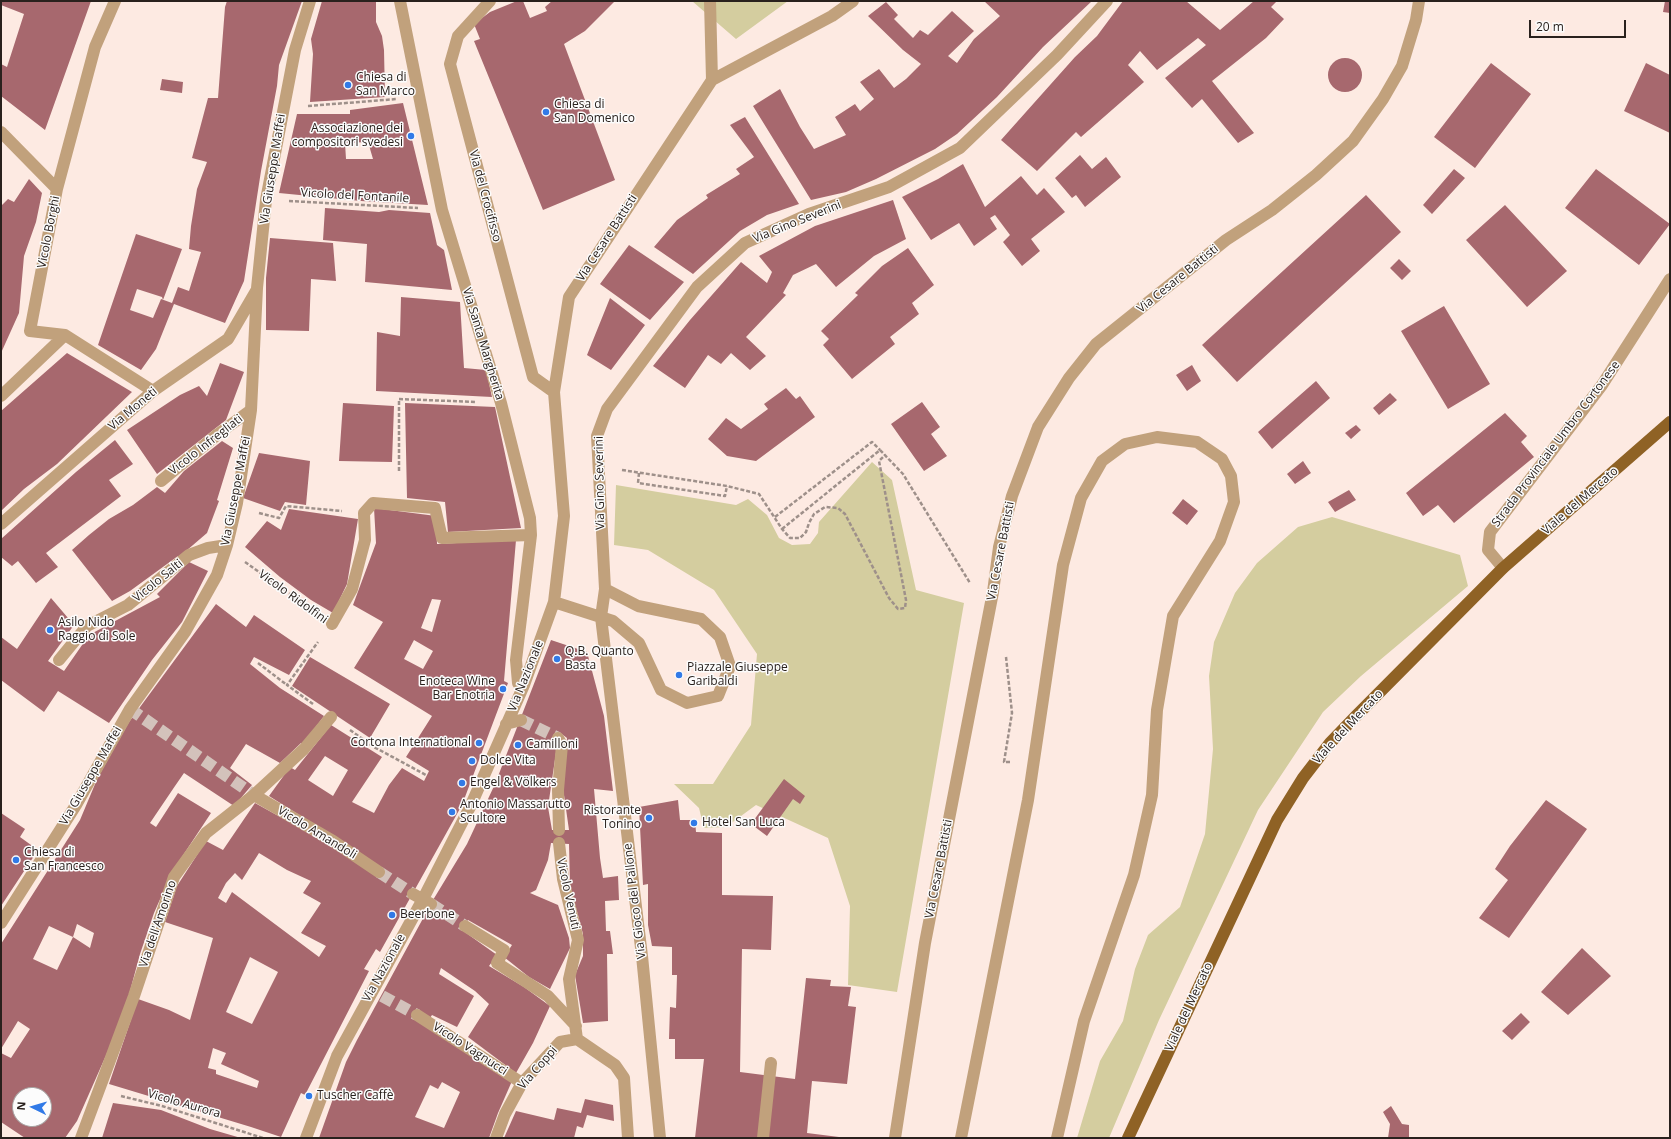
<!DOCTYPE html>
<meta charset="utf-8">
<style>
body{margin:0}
#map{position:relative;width:1671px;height:1139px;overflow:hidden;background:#fdeae2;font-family:"Open Sans",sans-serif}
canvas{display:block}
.frame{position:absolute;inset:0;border:2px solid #29211d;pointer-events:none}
.north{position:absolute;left:12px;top:1087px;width:40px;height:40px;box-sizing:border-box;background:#fcfcfc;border:1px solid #a8a4a3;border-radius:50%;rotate:275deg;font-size:11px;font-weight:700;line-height:16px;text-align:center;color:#29211d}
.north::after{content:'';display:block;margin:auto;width:14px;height:18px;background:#317ae7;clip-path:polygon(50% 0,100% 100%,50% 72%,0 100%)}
.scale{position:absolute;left:1529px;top:20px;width:97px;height:18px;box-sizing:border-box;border:2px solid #29211d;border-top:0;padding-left:5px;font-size:12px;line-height:14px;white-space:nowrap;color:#29211d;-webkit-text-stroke:3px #fcfcfc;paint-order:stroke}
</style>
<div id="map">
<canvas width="1671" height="1139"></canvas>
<div class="frame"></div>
<div class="north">N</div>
<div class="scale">20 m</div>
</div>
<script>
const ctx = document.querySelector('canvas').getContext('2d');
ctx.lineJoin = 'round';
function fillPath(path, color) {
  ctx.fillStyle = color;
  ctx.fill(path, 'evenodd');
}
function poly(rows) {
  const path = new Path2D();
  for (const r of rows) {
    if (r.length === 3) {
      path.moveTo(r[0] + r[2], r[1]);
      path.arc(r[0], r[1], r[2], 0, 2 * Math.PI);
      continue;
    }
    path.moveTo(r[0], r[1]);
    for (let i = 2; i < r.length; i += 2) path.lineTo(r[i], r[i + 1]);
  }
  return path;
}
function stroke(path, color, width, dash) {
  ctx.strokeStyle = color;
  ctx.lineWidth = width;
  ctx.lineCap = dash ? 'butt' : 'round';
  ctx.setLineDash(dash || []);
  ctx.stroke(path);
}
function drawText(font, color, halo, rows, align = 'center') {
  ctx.font = font + ' "Open Sans",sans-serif';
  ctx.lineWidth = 3;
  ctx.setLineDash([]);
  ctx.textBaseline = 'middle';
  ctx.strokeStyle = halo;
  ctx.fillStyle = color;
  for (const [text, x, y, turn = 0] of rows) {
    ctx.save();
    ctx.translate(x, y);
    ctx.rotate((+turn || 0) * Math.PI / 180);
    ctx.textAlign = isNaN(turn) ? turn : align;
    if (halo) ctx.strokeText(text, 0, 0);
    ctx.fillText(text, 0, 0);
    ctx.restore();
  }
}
fillPath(poly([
 [692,1,788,1,736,39],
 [872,462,892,480,916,590,964,603,897,992,848,985,850,906,828,838,756,805,726,827,704,828,699,808,674,784,713,784,751,725,757,654,714,590,648,550,614,545,616,485,736,505,748,499,767,515,779,538,792,545,810,544,818,533,819,522],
 [1332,517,1460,555,1468,586,1361,676,1323,712,1258,810,1159,1020,1109,1138,1077,1138,1100,1061,1123,1021,1135,969,1148,935,1180,907,1205,834,1213,749,1209,676,1214,642,1235,593,1257,563,1298,527]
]), '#d4cd9f');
fillPath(poly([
 [1,1,91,1,45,130,1,96,1,64,7,67,24,14,1,5],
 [227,1,302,1,279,65,277,86,261,171,244,281,225,323,174,304,156,349,141,370,98,345,136,234,182,249,163,300,162,297,137,289,130,310,153,318,161,299,172,303,178,287,189,291,201,252,189,249,191,226,197,189,207,162,192,158,208,98,218,98,225,7],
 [322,1,376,1,376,22,382,36,384,50,385,97,310,102,313,54,311,39],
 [517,1,523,1,530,18,547,11,545,7,552,1,615,1,585,31,564,44,615,180,543,210,474,41,480,39,474,24,490,12],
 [984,1,1092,1,1043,47,997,97,957,134,935,149,876,179,846,192,811,200,753,106,780,89,800,127,814,149,846,135,835,117,855,104,860,111,874,99,860,82,879,69,894,88,906,79,921,64,903,50,868,16,886,2,898,15,894,19,913,38,920,30,928,35,952,11,974,31,948,56,957,63,974,39,1000,16],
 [1123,1,1186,1,1220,30,1254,1,1277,1,1271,7,1284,19,1266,38,1212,81,1254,133,1238,143,1202,99,1192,108,1165,78,1206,45,1198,38,1157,70,1140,51,1128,65,1144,82,1081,137,1076,132,1037,171,1001,140,1075,57,1097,36],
 [1665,1,1670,1,1670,13,1663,12],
 [1345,75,17],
 [1491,63,1531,94,1475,168,1434,137],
 [1646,63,1670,75,1670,133,1624,111],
 [162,79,183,82,182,93,160,90],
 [403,103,428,205,361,201,279,193,297,114,350,114,350,110],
 [368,142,373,159,346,159,345,143],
 [745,117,799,204,767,215,740,231,693,274,654,247,677,220,708,198,706,195,740,174,736,169,754,157,730,125],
 [1080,155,1092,169,1106,157,1121,177,1085,207,1076,195,1072,198,1055,178],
 [963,164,985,207,1021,176,1037,195,1044,188,1065,212,1031,239,1040,251,1022,266,1003,242,1010,235,995,215,990,218,997,229,974,246,959,223,931,240,902,197,938,179],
 [1454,169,1465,178,1432,214,1423,205],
 [1596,169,1670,224,1639,265,1565,208],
 [29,179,42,193,36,222,24,256,19,313,1,353,1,206,8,199,14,202],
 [1366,195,1401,232,1237,382,1202,345],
 [893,200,906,239,874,256,836,287,816,264,793,275,783,293,786,295,746,337,766,356,750,370,731,353,721,364,708,355,685,388,653,366,690,320,741,262,767,283,772,272,759,256,815,226],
 [1505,205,1567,271,1527,307,1466,240],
 [325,208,379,212,389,210,430,213,437,245,444,250,452,290,365,282,367,244,323,240],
 [270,238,333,243,336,281,311,279,309,331,266,330,266,278],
 [629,245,684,282,650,320,600,284],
 [908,248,934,285,912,303,919,314,890,337,895,344,852,379,823,345,829,339,821,331,858,295,855,293,882,266],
 [1399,259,1411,271,1402,280,1390,268],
 [401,297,460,302,464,368,486,370,492,397,376,391,377,332,400,336],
 [610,298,645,325,611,370,587,355],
 [1444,306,1490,384,1448,409,1401,331],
 [67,353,132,392,57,464,24,489,1,511,1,411],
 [220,363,244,372,226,420,157,474,127,430,180,395,199,386,207,396],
 [1192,365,1201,381,1187,391,1176,375],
 [1316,381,1330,398,1272,449,1258,432],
 [786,388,796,399,800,396,815,417,756,461,727,456,708,439,726,418,741,429,768,409,764,404],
 [1390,393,1397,400,1379,415,1373,408],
 [922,402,940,427,931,434,947,456,924,471,891,424],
 [343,403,394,406,392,462,339,461],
 [405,403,495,407,521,528,448,532,445,502,407,498],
 [1505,413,1527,436,1521,442,1534,457,1454,523,1438,505,1423,516,1406,493],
 [1356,425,1361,430,1351,439,1345,433],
 [115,440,133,464,109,480,121,496,46,553,58,567,36,583,18,561,12,566,1,557,1,539,76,472],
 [222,441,233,448,217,500,219,501,207,533,179,557,178,556,130,591,112,601,72,550,89,535,109,519,133,505,157,487,165,493,184,471],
 [259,453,310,461,306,505,285,502,280,511,243,498],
 [1303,461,1311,473,1295,484,1287,474],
 [1349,490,1356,500,1335,512,1328,502],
 [1183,499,1198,511,1187,525,1172,513],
 [374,508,436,516,437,544,516,540,504,681,508,683,462,805,380,952,376,949,364,969,369,971,305,1095,301,1093,281,1137,251,1127,109,1084,138,999,169,1010,190,1020,213,938,165,922,177,886,206,841,223,850,255,803,329,844,336,838,269,796,290,767,295,770,331,725,382,757,352,802,374,813,389,785,402,768,424,781,429,771,406,757,432,716,354,668,383,622,353,605,376,543],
 [432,599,441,600,432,632,421,628],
 [414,640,433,651,423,669,404,659],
 [325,756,348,770,333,796,308,780],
 [259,853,287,870,311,881,303,893,321,903,301,933,326,946,319,957,232,892,226,903,218,898,226,883,235,873,242,880],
 [250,957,278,972,252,1024,226,1012],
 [213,1048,226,1053,221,1064,259,1081,257,1088,216,1074,216,1070,208,1068],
 [289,509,358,519,347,584,333,613,311,600,280,577,245,547,267,521,281,530],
 [189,562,208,571,182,622,152,660,109,723,58,691,44,712,1,680,1,637,17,649,51,598,74,625,48,661,64,671,89,635,160,597,157,594],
 [216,604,246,627,254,615,305,650,289,675,254,657,250,664,280,688,324,716,303,744,301,743,280,763,246,744,230,768,252,785,234,806,184,773,175,786,150,823,156,827,178,793,211,813,172,872,154,913,140,954,123,1017,77,1121,65,1138,25,1138,1,1122,1,1053,11,1058,30,1029,18,1021,1,1049,1,944,80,820,98,777,129,722],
 [77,924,94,933,90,948,73,937,57,970,33,959,49,926,73,937],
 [20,1095,44,1095,44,1119,20,1119],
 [551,640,587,652,604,716,613,791,594,789,600,858,603,878,618,876,619,900,605,901,606,931,610,931,613,954,607,954,608,1021,583,1023,575,975,583,956,583,934,570,885,569,844,551,843,548,860,536,890,530,893,558,905,569,938,570,948,550,989,529,977,504,957,512,945,468,920,462,930,497,955,489,966,524,987,550,1006,533,1043,516,1073,468,1037,489,1004,475,991,441,968,439,974,474,996,457,1027,432,1015,430,1018,512,1081,498,1113,489,1138,319,1138,346,1062,357,1040,433,900,467,844,495,784],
 [559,732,567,738,563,788,569,830,552,830,548,807],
 [442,1082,460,1092,444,1128,415,1117,430,1085,438,1089],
 [310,657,390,704,370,738,292,686],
 [784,779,805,796,800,804,793,799,767,836,751,824],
 [678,800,680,820,695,820,696,832,722,833,722,895,773,896,771,950,742,949,740,1072,795,1079,806,978,831,980,830,986,851,987,848,1006,856,1007,847,1084,812,1081,807,1133,847,1138,695,1138,704,1059,675,1059,675,1039,669,1039,670,1007,676,1008,677,975,672,975,672,947,652,946,648,925,648,884,643,885,639,807],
 [1546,800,1587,829,1509,938,1479,918,1508,880,1495,869,1510,846],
 [1,813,25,829,20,837,38,850,1,906],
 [1582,948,1611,976,1568,1015,1541,992],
 [1521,1013,1530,1022,1512,1040,1502,1031],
 [585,1099,613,1105,614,1121,587,1115,583,1128,577,1126,574,1138,504,1138,516,1111,554,1120,557,1108,581,1113],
 [113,1103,161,1110,210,1129,241,1138,102,1138],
 [1391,1106,1402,1124,1409,1125,1409,1138,1388,1138,1390,1124,1383,1112]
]), '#a7686e');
stroke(poly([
 [130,709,254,795],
 [521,720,558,738],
 [379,872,413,894],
 [431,904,465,926],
 [382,996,417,1015]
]), '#d3c2bb', 12, [12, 6]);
stroke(poly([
 [308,106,397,99],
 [289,201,418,208],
 [622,470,727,486,759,494,782,529,790,538,800,538,806,532,809,523,814,514,825,507,838,508,845,514,889,598,898,609,905,608,906,600,879,461,885,455],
 [399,471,399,399,476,402],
 [639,473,638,483,725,496,727,486],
 [259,513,279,518,286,506,342,511],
 [775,517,872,442,880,450],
 [782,529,880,450,903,474,970,583],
 [245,562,314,611],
 [1006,657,1012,713,1004,762,1011,762],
 [258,663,287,685],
 [313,704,287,685,318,642],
 [350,730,374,747,426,775],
 [121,1096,162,1106,263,1138]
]), '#9e908a', 2.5, [4, 2]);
stroke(poly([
 [115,1,95,47,57,189,30,331,65,335,153,391],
 [400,1,442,210,501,403,530,518,531,535,516,660,518,683,524,685],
 [490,1,458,36,450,64,533,377,554,392],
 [710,1,712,80],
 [1,132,57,189],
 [1,396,65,335],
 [161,481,218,434,251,410],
 [1,524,153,391,228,339,256,291],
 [1503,568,1488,550,1490,532,1602,385,1670,279],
 [554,602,613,621,639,643,661,690,687,703,718,696,730,666,720,637,701,619,638,606,605,589],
 [332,624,352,589,365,540,364,513,373,503,435,508,442,538,531,535],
 [59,660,87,626,128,605,189,555,208,548,227,545],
 [506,724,521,720],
 [558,738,562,745,558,790,559,830],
 [254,795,333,841,379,872],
 [559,843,563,879,578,940,569,979,577,1039],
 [413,894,431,904],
 [1,923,76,805,130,709,185,632,217,575,227,545,237,503,251,410,257,288,266,200,295,50,310,1],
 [465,926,504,950,497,963,548,996,576,1026],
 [417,1015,522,1083],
 [81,1138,134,996,174,877,206,833,254,795,304,749,331,717],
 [306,1138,337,1056,423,899,471,805,524,685,554,602,564,516,554,392,569,297,712,80,832,16,853,1],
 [496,1138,505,1114,522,1083,560,1042,577,1039,615,1065,624,1078,628,1138],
 [660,1138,642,956,601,617,605,589,597,436,607,409,697,287,745,243,809,214,889,187,960,148,1057,55,1107,1],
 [763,1138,771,1063],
 [895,1138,925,943,993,592,999,547,1012,496,1038,427,1069,378,1096,344,1226,240,1272,210,1316,175,1353,141,1383,99,1402,66,1416,20,1419,1],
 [961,1138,1028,800,1063,565,1081,498,1102,461,1125,444,1157,437,1197,442,1222,459,1231,476,1234,502,1220,541,1173,616,1157,710,1152,795,1134,875,1084,1021,1057,1138]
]), '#c1a17c', 12);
stroke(poly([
 [1128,1138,1277,820,1303,778,1330,743,1356,716,1503,568,1670,422]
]), '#8f6225', 12);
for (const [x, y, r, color] of [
 [348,85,4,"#317ae7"],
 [546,112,4,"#317ae7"],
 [411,136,4,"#317ae7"],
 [50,630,4,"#317ae7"],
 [557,659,4,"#317ae7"],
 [679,675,4,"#317ae7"],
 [503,689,4,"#317ae7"],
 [479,743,4,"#317ae7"],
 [518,745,4,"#317ae7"],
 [472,761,4,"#317ae7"],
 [462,783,4,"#317ae7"],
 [452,812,4,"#317ae7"],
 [649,818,4,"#317ae7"],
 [694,823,4,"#317ae7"],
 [16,860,4,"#317ae7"],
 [392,915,4,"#317ae7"],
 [309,1096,4,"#317ae7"]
]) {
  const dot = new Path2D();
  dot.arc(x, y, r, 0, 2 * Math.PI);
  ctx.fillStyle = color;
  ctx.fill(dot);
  stroke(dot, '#fcfcfc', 1.5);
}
drawText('12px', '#29211d', '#fcfcfc', [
 ["Chiesa di",356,78],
 ["San Marco",356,92],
 ["Chiesa di",554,105],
 ["San Domenico",554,119],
 ["Associazione dei",403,129,"right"],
 ["compositori svedesi",403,143,"right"],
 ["Asilo Nido",58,623],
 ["Raggio di Sole",58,637],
 ["Q.B. Quanto",565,652],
 ["Basta",565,666],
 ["Piazzale Giuseppe",687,668],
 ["Garibaldi",687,682],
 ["Enoteca Wine",495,682,"right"],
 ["Bar Enotria",495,696,"right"],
 ["Cortona International",471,743,"right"],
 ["Camilloni",526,745],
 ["Dolce Vita",480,761],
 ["Engel & Völkers",470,783],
 ["Antonio Massarutto",460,805],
 ["Scultore",460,819],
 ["Ristorante",641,811,"right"],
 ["Tonino",641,825,"right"],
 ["Hotel San Luca",702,823],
 ["Chiesa di",24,853],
 ["San Francesco",24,867],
 ["Beerbone",400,915],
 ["Tuscher Caffè",317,1096]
], 'left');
drawText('12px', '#29211d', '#fcfcfc', [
 ["Via Giuseppe Maffei",273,169,-81],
 ["Vicolo del Fontanile",355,196,3],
 ["Via del Crocifisso",485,196,75],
 ["Via Gino Severini",797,222,-22],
 ["Vicolo Borghi",49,232,-79],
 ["Via Cesare Battisti",607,238,-57],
 ["Via Cesare Battisti",1178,279,-39],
 ["Via Santa Margherita",483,344,73],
 ["Via Moneti",133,409,-40],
 ["Strada Provinciale Umbro Cortonese",1556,444,-53],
 ["Vicolo Infregliati",206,445,-38],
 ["Via Gino Severini",600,483,-91],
 ["Via Giuseppe Maffei",236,491,-79],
 ["Viale del Mercato",1580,501,-41],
 ["Via Cesare Battisti",1001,551,-79],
 ["Vicolo Salti",158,581,-39],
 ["Vicolo Ridolfini",293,597,36],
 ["Via Nazionale",526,676,-68],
 ["Viale del Mercato",1348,727,-47],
 ["Via Giuseppe Maffei",91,776,-60],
 ["Vicolo Amandoli",317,833,31],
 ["Via Cesare Battisti",939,869,-79],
 ["Vicolo Venuti",568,894,78],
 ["Via Gioco del Pallone",635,901,-97],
 ["Via dell'Amorino",158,924,-71],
 ["Via Nazionale",384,968,-61],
 ["Viale del Mercato",1189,1007,-65],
 ["Vicolo Vagnucci",470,1049,33],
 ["Via Coppi",538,1068,-49],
 ["Vicolo Aurora",184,1104,16]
]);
</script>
